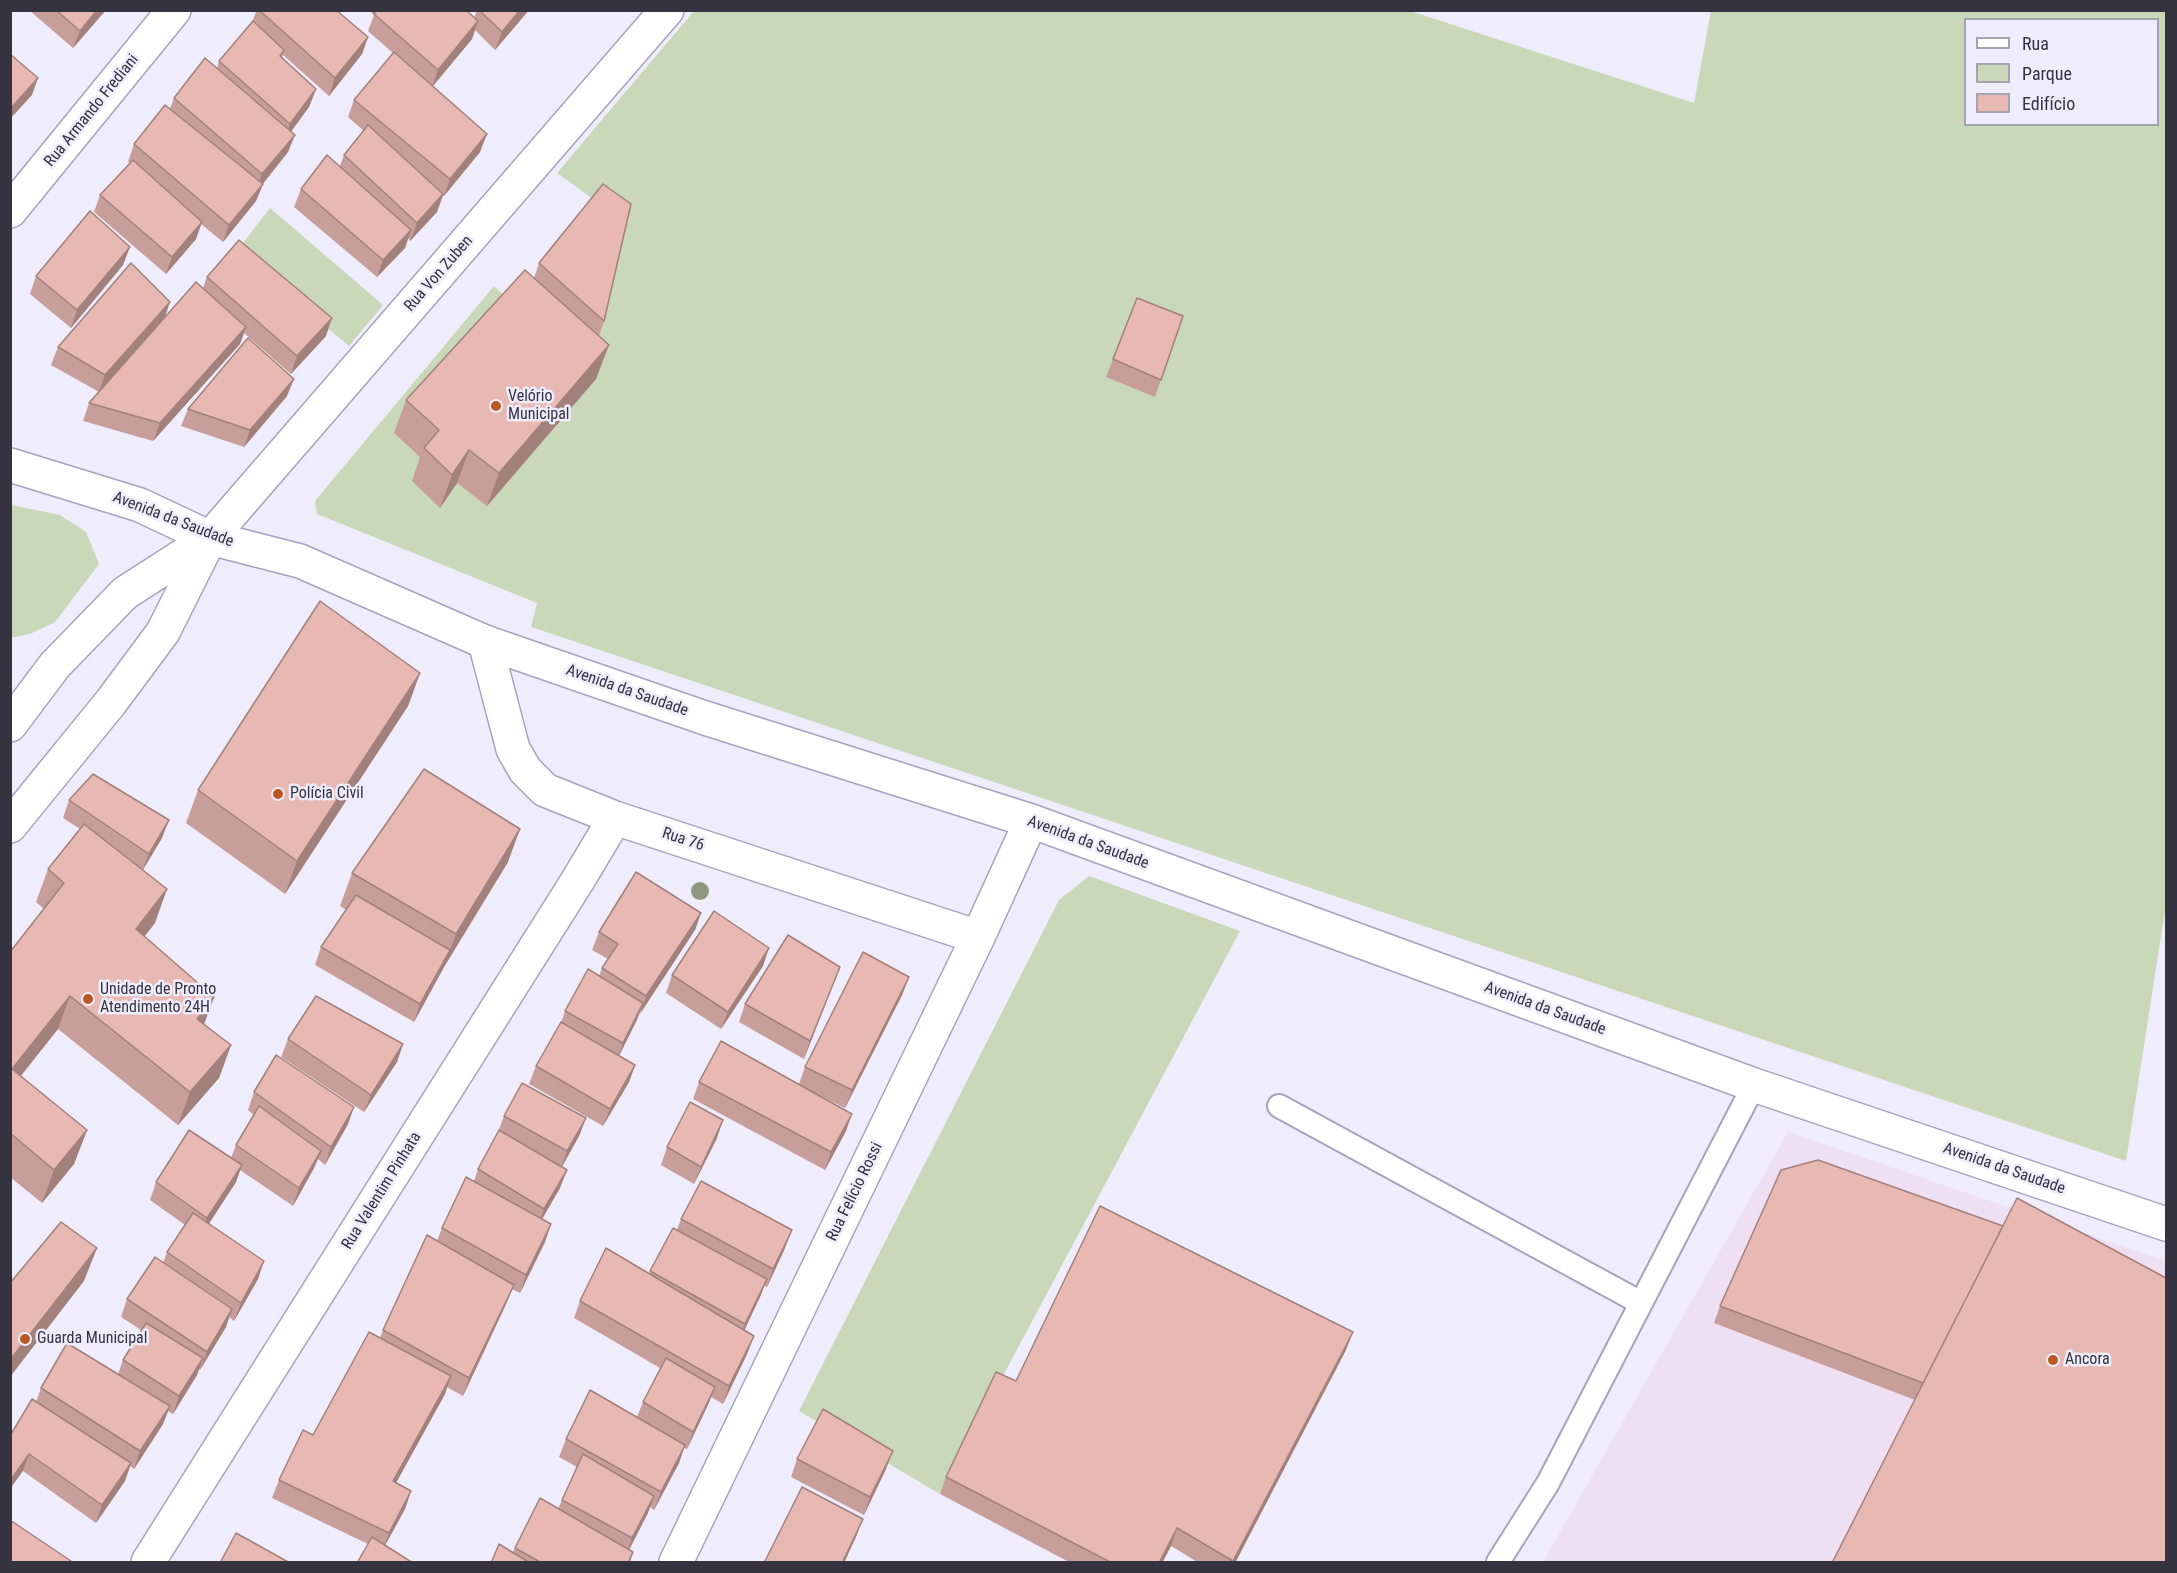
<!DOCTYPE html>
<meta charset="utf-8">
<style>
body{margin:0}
#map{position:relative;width:2177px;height:1573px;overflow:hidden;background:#efedfb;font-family:"Roboto Condensed",sans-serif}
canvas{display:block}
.frame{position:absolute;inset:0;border:12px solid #353340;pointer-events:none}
.legend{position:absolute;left:1964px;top:18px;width:195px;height:108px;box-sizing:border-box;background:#efedfb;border:2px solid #a5a3b0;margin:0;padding:8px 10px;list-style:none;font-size:18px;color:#353340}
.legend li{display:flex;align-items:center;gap:12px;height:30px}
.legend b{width:30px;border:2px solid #a5a3b0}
</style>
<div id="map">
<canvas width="2177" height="1573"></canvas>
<div class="frame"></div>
<ul class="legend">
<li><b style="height:8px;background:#fff"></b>Rua</li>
<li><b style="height:16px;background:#c9d8b8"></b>Parque</li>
<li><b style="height:16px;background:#e8b8b3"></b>Edifício</li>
</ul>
</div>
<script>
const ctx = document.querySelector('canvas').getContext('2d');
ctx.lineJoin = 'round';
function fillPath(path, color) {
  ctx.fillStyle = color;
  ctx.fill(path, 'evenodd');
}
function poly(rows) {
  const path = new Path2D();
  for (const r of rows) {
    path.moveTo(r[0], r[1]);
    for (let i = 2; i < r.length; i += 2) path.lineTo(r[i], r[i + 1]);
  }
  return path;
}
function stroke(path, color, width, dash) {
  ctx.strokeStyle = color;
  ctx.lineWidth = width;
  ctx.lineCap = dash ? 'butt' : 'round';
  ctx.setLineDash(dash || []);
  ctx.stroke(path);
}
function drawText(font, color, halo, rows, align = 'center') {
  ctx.font = font + ' "Roboto Condensed",sans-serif';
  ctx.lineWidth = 5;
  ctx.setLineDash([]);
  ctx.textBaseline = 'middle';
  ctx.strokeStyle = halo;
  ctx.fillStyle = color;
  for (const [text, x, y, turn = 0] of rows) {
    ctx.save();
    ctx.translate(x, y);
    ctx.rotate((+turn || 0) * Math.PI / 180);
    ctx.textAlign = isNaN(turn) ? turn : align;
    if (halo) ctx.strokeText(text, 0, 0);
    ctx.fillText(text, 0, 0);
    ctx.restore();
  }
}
fillPath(poly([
 [1788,1132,2166,1261,2166,1562,1543,1562]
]), '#efdff2');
fillPath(poly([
 [694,11,1410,11,1694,103,1711,11,2166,11,2166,904,2126,1161,531,627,537,603,317,514,315,501,494,286,512,303,625,222,557,173],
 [1966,20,2158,20,2158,124,1966,124],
 [270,208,383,305,349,346,236,252],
 [11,505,60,515,86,532,99,564,55,622,32,633,11,638],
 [1089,876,1240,931,940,1494,799,1411,1059,900]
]), '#c9d8b8');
const service = poly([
 [1279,1106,1641,1303],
 [1498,1562,1548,1483,1754,1085]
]);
const minor = poly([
 [10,211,174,10],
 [485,642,513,749,525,770,545,790,615,818,978,937],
 [10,725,55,665,125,593,209,539],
 [10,826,111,702,163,632,210,538,667,10],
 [148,1562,578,880,615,818],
 [676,1562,978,937,1031,821]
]);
const tertiary = poly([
 [10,465,140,505,210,538,300,561,485,642,705,718,1031,821,1754,1085,2166,1224]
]);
stroke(service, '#a7a2c1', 26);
stroke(minor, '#a7a2c1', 36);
stroke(tertiary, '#a7a2c1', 36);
stroke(service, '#fff', 22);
stroke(minor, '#fff', 33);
stroke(tertiary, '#fff', 33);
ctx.fillStyle = '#8e987f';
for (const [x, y] of [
 [700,891]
]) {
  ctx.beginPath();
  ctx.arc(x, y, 9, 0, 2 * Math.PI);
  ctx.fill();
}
fillPath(poly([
 [29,10,106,10,73,48],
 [257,10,336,10,368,37,362,54,329,96,283,55,282,57,316,89,309,107,291,132,288,152,263,184,256,201,223,242,201,224,196,239,166,274,94,212,100,195,130,163,128,162,134,144,170,109,174,98,217,68,219,61,252,22],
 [368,10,466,10,474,18,477,10,529,10,495,50,475,30,472,39,433,86,480,152,444,196,443,196,437,212,410,241,408,238,405,248,377,277,294,207,301,189,340,166,344,155,364,131,348,117,354,100,393,53,368,31,374,15],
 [539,263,604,321,599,336,596,379,487,506,457,483,440,508,412,481,420,457,394,433,406,400,534,278],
 [123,265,71,328,30,294,36,276],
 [207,277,326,336,291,374,244,333,240,344,153,441,83,421,89,403,99,392,51,365,58,347,165,317,203,288],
 [1183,316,1155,397,1106,377,1113,359],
 [287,396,244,447,181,426,188,409],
 [420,673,408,706,285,894,186,823,198,790],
 [69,800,162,838,143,870,155,923,144,937,214,997,204,1024,231,1045,219,1078,178,1125,58,1029,21,1076,87,1130,74,1164,42,1203,10,1177,10,952,44,909,36,902,48,869,80,829,63,818],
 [508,862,444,967,414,1022,315,965,321,947,346,910,340,906,352,873],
 [701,913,695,930,639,1014,619,1055,635,1065,629,1082,603,1126,529,1084,536,1066,561,1023,565,1011,599,976,602,968,608,959,592,950,599,932],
 [763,966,721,1029,666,993,672,975],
 [840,967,804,1059,739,1022,745,1004],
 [909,977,902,995,845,1108,815,1093,846,1131,825,1170,693,1099,699,1082,799,1084,805,1067],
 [288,1039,403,1044,397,1062,364,1112,281,1057],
 [254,1092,348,1124,325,1165,318,1159,314,1168,293,1206,240,1170,236,1182,209,1223,258,1279,234,1321,229,1317,226,1327,200,1370,199,1369,197,1375,173,1414,168,1411,163,1424,134,1469,130,1466,125,1481,96,1523,23,1471,36,1402,41,1388,118,1374,123,1360,141,1330,121,1317,127,1299,163,1263,167,1252,185,1225,150,1200,156,1182,231,1158,236,1145,254,1115,248,1110],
 [504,1116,586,1118,579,1136,562,1167,560,1188,542,1219,545,1242,520,1293,512,1289,507,1302,463,1396,447,1387,445,1394,396,1483,411,1491,405,1509,385,1545,368,1544,272,1498,279,1480,313,1435,380,1338,383,1330,437,1241,442,1228,474,1181,478,1169,499,1130],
 [717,1138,694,1184,661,1165,667,1147],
 [681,1219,785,1248,767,1287,764,1286,760,1297,744,1331,754,1336,747,1354,723,1404,711,1397,687,1449,684,1448,679,1463,654,1510,650,1507,629,1549,633,1552,630,1563,491,1563,513,1552,515,1548,558,1509,577,1467,559,1457,566,1439,637,1417,643,1402,660,1368,574,1318,580,1301,649,1274,677,1230],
 [2003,1226,1915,1400,1714,1323,1720,1306],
 [1346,1350,1235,1563,1199,1563,1171,1546,1162,1563,1071,1563,940,1494,946,1477,1016,1381],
 [797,1459,886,1469,864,1515,791,1477]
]), '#c89e9a');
fillPath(poly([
 [97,10,106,10,73,48,80,31],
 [520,10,529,10,495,50,502,32],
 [478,21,472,39,432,87,438,70],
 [368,37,362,54,329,96,335,78],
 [38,78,32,95,10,119,10,109],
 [316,89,309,107,284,141,290,124],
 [487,134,480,152,444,196,450,179],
 [295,135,288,152,256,192,262,174],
 [263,184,256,201,223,242,229,225],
 [443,194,437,212,410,241,417,223],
 [202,222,196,239,166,274,172,257],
 [411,230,405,248,377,277,383,260],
 [130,247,123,265,71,328,77,310],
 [170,302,164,320,99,392,105,375],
 [332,318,326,336,291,374,297,356],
 [246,327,240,344,153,441,160,423],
 [609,345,596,379,487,506,499,473],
 [294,379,287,396,244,447,250,430],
 [469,450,457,483,440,508,452,475],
 [420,673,408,706,285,894,297,861],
 [169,820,162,838,142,871,149,854],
 [520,829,508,862,444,967,414,1022,420,1004,450,950,456,934],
 [167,889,155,923,123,963,136,929],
 [701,913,695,930,640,1014,646,996],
 [769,948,763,966,721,1029,728,1012],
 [840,967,833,984,804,1059,810,1041],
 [909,977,902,995,845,1108,852,1090],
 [70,996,58,1029,10,1089,12,1069],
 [214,997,202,1030,197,1019],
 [643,1003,637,1020,617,1060,623,1043],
 [403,1044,397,1062,364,1112,371,1095],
 [231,1045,219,1078,178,1125,190,1092],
 [635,1065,629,1082,603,1126,610,1109],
 [354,1107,348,1124,325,1165,331,1147],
 [852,1114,846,1131,825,1170,831,1152],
 [586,1118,579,1136,561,1168,567,1151],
 [723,1120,717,1138,694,1184,701,1167],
 [87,1130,74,1164,42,1203,54,1170],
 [321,1151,314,1168,293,1206,299,1188],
 [242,1165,236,1182,201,1236,207,1218],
 [567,1170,560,1188,538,1226,544,1209],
 [551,1224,545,1242,520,1293,526,1275],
 [792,1230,785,1248,767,1287,773,1269],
 [97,1248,84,1281,10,1377,10,1360],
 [264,1261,258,1279,234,1321,241,1303],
 [767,1279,760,1297,739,1341,745,1324],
 [514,1285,507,1302,463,1396,469,1378],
 [232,1309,226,1327,200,1370,207,1352],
 [1353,1332,1346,1350,1235,1563,1232,1563],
 [754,1336,747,1354,723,1404,729,1386],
 [203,1358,197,1375,173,1414,179,1396],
 [451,1376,445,1394,387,1499,393,1481],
 [715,1387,708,1405,687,1449,693,1432],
 [170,1406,163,1424,134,1469,140,1451],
 [685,1445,679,1463,654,1510,661,1492],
 [893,1451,886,1469,864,1515,870,1497],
 [29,1454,23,1471,10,1489,10,1481],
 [131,1463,125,1481,96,1523,102,1505],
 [411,1491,405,1509,382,1551,389,1533],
 [654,1496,648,1513,626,1556,632,1538],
 [863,1519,856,1537,844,1563,842,1563],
 [1177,1528,1171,1546,1162,1563,1159,1563]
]), '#a2817d');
const building = poly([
 [56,10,97,10,80,31,56,10],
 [259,10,336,10,368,37,335,78,259,10],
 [377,10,466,10,478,21,438,70,374,14,377,10],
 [479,10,520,10,502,32,479,10],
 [253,21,284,50,280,56,316,89,290,124,219,61,253,21],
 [394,52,487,134,450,179,354,100,394,52],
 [10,54,38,78,10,109,10,54],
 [205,58,295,135,262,174,174,98,205,58],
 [165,105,263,184,229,225,134,144,165,105],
 [368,125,443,194,417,223,344,155,368,125],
 [327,155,411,230,383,260,301,189,327,155],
 [133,160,202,222,172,257,100,195,133,160],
 [603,184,631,204,604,321,539,263,603,184],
 [90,211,130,247,77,310,36,276,90,211],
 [239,240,332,318,297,356,207,277,239,240],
 [131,263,170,302,105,375,58,347,131,263],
 [525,270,609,345,499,473,469,450,452,475,424,448,439,430,406,400,525,270],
 [196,282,246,327,160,423,89,403,196,282],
 [1137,298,1183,316,1161,380,1113,359,1137,298],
 [248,338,294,379,250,430,188,409,248,338],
 [320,601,420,673,297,861,198,790,320,601],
 [424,769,520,829,456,934,352,873,424,769],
 [93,774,169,820,149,854,69,800,93,774],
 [84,824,167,889,136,929,214,997,197,1019,231,1045,190,1092,70,996,12,1069,87,1130,54,1170,10,1133,10,952,64,883,48,869,84,824],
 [636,872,701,913,646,996,602,968,618,944,599,932,636,872],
 [356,895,450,950,420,1004,321,947,356,895],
 [714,911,769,948,728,1012,672,975,714,911],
 [788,935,840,967,810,1041,745,1004,788,935],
 [863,952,909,977,852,1090,805,1067,863,952],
 [588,969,643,1003,623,1043,565,1011,588,969],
 [316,996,403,1044,371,1095,288,1039,316,996],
 [561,1022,635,1065,610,1109,536,1066,561,1022],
 [721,1041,852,1114,831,1152,699,1082,721,1041],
 [276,1055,354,1107,331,1147,254,1092,276,1055],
 [522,1083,586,1118,567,1151,504,1116,522,1083],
 [690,1102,723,1120,701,1167,667,1147,690,1102],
 [259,1106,321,1151,299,1188,236,1145,259,1106],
 [189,1130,242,1165,207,1218,156,1182,189,1130],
 [499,1130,567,1170,544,1209,478,1169,499,1130],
 [1818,1160,2003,1226,1923,1383,1720,1306,1781,1170,1818,1160],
 [466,1177,551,1224,526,1275,442,1228,466,1177],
 [701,1181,792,1230,773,1269,681,1219,701,1181],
 [2017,1198,2166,1278,2166,1563,1832,1563,2017,1198],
 [1100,1206,1353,1332,1233,1561,1177,1528,1159,1563,1112,1563,946,1477,996,1372,1016,1381,1100,1206],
 [193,1213,264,1261,241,1303,167,1252,193,1213],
 [61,1222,97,1248,10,1360,10,1283,61,1222],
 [673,1228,767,1279,745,1324,650,1271,673,1228],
 [427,1235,514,1285,469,1378,383,1330,427,1235],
 [606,1248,754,1336,729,1386,580,1301,606,1248],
 [155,1257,232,1309,207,1352,127,1299,155,1257],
 [146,1323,203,1358,179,1396,123,1360,146,1323],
 [369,1332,451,1376,393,1481,411,1491,389,1533,279,1480,303,1430,313,1435,369,1332],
 [67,1343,170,1406,140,1451,41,1388,67,1343],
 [666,1358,715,1387,693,1432,643,1402,666,1358],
 [590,1390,685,1445,661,1492,566,1439,590,1390],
 [32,1399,131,1463,102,1505,29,1454,10,1481,10,1436,32,1399],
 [823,1409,893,1451,870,1497,797,1459,823,1409],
 [583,1454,654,1496,632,1538,562,1500,583,1454],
 [802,1487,863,1519,842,1563,764,1563,802,1487],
 [540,1498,633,1552,628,1563,542,1563,515,1548,540,1498],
 [10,1520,71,1561,70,1563,10,1563,10,1520],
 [236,1533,290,1563,220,1563,236,1533],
 [372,1537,413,1563,357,1563,372,1537],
 [499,1544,530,1563,491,1563,499,1544]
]);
fillPath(building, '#e8b8b3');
stroke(building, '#a2817d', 1.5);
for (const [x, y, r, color] of [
 [496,406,6,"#ba5722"],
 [278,794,6,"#ba5722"],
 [88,999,6,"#ba5722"],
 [25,1339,6,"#ba5722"],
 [2053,1360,6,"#ba5722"]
]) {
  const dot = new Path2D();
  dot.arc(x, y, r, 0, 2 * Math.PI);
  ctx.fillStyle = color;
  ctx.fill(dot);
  stroke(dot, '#efedfb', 2);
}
drawText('16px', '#353340', '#efedfb', [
 ["Rua Armando Frediani",92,111,-51],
 ["Rua Von Zuben",439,274,-49],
 ["Avenida da Saudade",173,520,21],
 ["Avenida da Saudade",627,691,19],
 ["Rua 76",683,840,18],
 ["Avenida da Saudade",1088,843,20],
 ["Avenida da Saudade",1545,1009,20],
 ["Avenida da Saudade",2004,1169,19],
 ["Rua Valentim Pinhata",382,1191,-58],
 ["Rua Felício Rossi",855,1192,-64]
]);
drawText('16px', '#353340', '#efedfb', [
 ["Velório",508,397],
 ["Municipal",508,415],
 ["Polícia Civil",290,794],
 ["Unidade de Pronto",100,990],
 ["Atendimento 24H",100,1008],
 ["Guarda Municipal",37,1339],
 ["Ancora",2065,1360]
], 'left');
</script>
